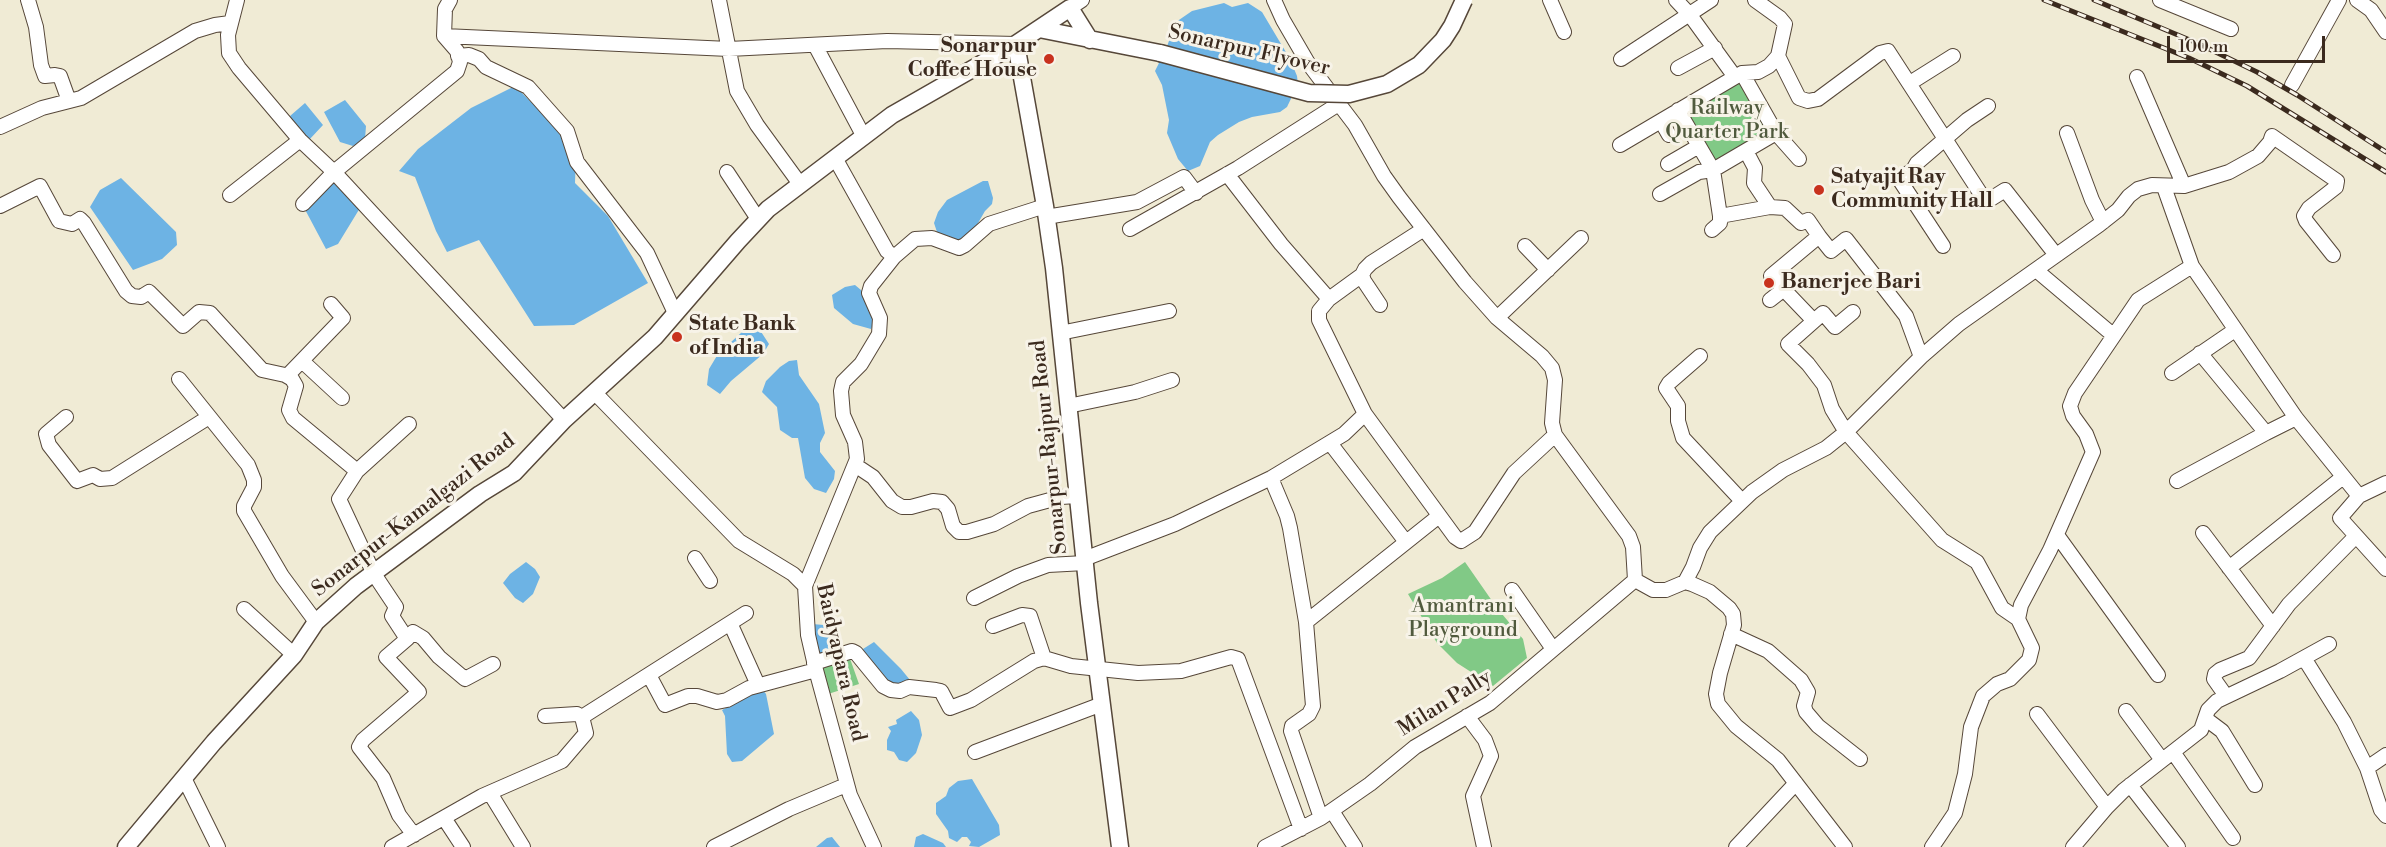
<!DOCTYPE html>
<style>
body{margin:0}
#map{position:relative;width:2386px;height:847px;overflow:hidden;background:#f0ebd5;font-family:"Libre Bodoni",serif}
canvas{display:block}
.scale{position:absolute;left:2167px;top:36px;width:158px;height:27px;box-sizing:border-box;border:3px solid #3b2a1e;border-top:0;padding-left:8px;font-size:18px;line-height:21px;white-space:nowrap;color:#3b2a1e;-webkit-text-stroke:4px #f7f3e8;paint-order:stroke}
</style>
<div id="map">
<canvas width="2386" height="847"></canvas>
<div class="scale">100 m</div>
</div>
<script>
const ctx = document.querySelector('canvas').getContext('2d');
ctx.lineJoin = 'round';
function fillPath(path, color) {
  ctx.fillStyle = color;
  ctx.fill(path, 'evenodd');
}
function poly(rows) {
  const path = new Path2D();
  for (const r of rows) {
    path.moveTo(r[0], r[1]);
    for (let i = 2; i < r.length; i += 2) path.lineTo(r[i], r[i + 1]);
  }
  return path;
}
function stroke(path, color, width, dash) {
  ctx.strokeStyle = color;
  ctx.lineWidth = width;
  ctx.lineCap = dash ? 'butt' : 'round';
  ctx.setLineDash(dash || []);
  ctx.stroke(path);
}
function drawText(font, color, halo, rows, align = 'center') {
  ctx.font = font + ' "Libre Bodoni",serif';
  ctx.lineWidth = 6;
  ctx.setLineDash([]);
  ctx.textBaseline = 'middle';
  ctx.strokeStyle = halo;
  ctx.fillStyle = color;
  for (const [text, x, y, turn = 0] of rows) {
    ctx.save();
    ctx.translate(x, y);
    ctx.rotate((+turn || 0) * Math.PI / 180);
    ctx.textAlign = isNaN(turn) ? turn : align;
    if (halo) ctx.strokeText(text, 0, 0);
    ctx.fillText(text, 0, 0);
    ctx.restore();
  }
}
fillPath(poly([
 [1741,77,1772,132,1714,166,1683,112],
 [1465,562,1497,608,1523,639,1527,658,1493,686,1457,663,1437,643,1408,594,1442,578],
 [848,653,859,684,822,696,814,663]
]), '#81c986');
fillPath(poly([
 [1224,3,1232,7,1248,3,1262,12,1290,59,1297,76,1298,84,1287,107,1280,112,1252,117,1239,122,1218,135,1210,142,1200,166,1188,171,1178,159,1167,133,1169,120,1162,85,1155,71,1166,49,1176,22,1192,11],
 [515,86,568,139,576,152,575,183,608,216,648,283,574,325,534,326,479,240,447,252,436,231,415,177,399,171,418,149,471,108],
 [345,100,366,126,365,139,353,146,340,142,324,112],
 [305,103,323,125,309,140,300,137,290,116],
 [333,177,360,208,338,244,326,249,301,202],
 [121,178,176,232,177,245,162,259,133,270,90,207,100,190],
 [983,181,988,181,993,198,992,204,985,211,974,230,961,244,937,232,934,223,938,212,947,200],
 [855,285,861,290,875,320,871,329,853,324,834,308,832,295,845,287],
 [754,321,769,344,763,354,731,381,720,394,707,385,709,369,718,354],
 [797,360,799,375,819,404,825,433,820,443,820,452,835,471,834,479,826,493,814,489,805,478,798,438,792,438,780,430,777,407,762,392,766,381,780,367,789,361],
 [526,562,535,569,540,577,533,594,523,603,515,598,503,583,510,574],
 [812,624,836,626,839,653,819,660],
 [874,642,901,669,910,680,892,687,862,654,863,649],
 [762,689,766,694,774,734,742,761,732,762,727,754,725,716,722,710],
 [911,711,919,720,922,735,916,753,907,762,899,760,894,752,887,750,887,740,891,731,888,727,897,724,896,720],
 [972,779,999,825,1000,835,979,847,969,846,971,842,967,837,962,837,957,842,949,838,948,831,936,814,936,803,946,796,949,788,958,781],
 [923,834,943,843,946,847,914,847,916,837],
 [832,837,840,847,816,847,827,838]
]), '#6db3e4');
const minor = poly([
 [28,0,36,27,41,65,45,76,55,75,60,76,69,101],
 [237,0,228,35,229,53,239,68,300,140,334,172,564,420],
 [719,0,737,91,757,125,800,184],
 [1274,0,1283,20,1308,63,1355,125,1384,176,1399,197,1465,282,1497,318,1542,356,1552,368,1555,380,1552,423,1555,435,1629,536,1633,547,1635,580,1653,590,1666,590,1685,582,1692,584,1710,592,1729,608,1733,614,1734,625,1720,673,1716,694,1718,704,1736,726,1778,760,1845,847],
 [1550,0,1564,32],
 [1676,0,1690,15,1735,77],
 [2160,0,2231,29],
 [2357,0,2371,10,2386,32],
 [1070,8,1082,0],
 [444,36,729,49,887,41,1016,44],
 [815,45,864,137],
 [458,56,469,55,479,59,486,67,528,87,567,131,577,162,647,253,675,313],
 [1778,56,1799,98,1808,101,1818,99,1880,53,1888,51,1986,202,2005,190,2056,255],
 [1621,59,1711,0],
 [1678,68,1715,48],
 [1742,73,1776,133,1799,159],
 [2137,77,2184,186],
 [1910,83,1953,56],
 [2292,85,2339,0],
 [1661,121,1669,135],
 [0,127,42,108,81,98,195,31,215,25,230,23],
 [2067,133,2092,200,2103,222],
 [1620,145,1742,73,1758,72,1769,66,1778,56,1785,24,1780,18,1755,0],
 [1699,146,1713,170,1720,216,1770,207,1785,208,1801,223,1808,220,1819,236,1771,276,1814,321,1788,344,1808,364,1824,385,1832,409,1846,432,1942,540,1977,562,2002,608,2018,619],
 [1746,151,1755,168,1754,183,1770,207],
 [835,158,887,251,894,257],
 [1668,164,1699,146,1678,110],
 [727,172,758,219],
 [1227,174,1281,244,1329,299,1362,275],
 [1660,194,1699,172,1713,170,1776,133],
 [230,195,300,140],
 [303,204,334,172,457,71,460,62,457,51,444,36,445,9,450,0],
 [0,206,40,186,59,221,72,224,80,219,84,223,126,291,132,296,141,297,149,292,183,326,199,312,210,313,262,370,285,375,292,379,296,386,289,410,293,418,357,471],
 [1046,217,1137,202,1184,177,1196,193],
 [1130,229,1238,168,1340,103],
 [1712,230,1720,223,1720,216],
 [1819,236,1831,251,1846,239,1906,316,1921,357],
 [1525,246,1548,270],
 [1943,246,1899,179,1913,170,1917,163,1967,120,1988,106],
 [2192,266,2296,418,2359,496],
 [2036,270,2113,335],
 [1770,300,1784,289],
 [1380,305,1364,281,1362,275,1365,269,1371,263,1424,229],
 [1497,318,1581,238],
 [1814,321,1823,313,1835,327,1853,312],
 [1060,333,1169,311],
 [2200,353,2266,433,2296,418],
 [1700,356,1669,383,1666,388,1678,406,1678,421,1683,438,1742,501],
 [302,361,342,398],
 [2172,373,2235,330],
 [287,376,343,318,331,304],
 [179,379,248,465,254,480,254,487,244,506,244,511,282,576,316,622],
 [595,393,739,541,793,574,805,586,808,635,816,670,850,795,874,847],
 [1068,406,1135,392,1172,380],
 [1365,414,1455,537,1461,541,1475,532,1514,473,1555,435],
 [66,417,46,434,49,445,77,481,93,475,100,479,112,478,209,417],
 [409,424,357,471,339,499,374,574,396,607,392,616,407,639,386,657,419,692,363,740,359,747,383,778,399,815,414,835],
 [1330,443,1406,542],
 [855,465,873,477,892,501,902,507,911,507,933,501,942,502,948,509,953,526,959,532,967,532,994,524,1028,506,1061,497,1077,496],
 [1271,478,1287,516,1290,528,1306,622,1313,706,1309,714,1292,726,1291,731,1321,818],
 [2177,481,2266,433],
 [2386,483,2359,496,2340,518,2386,569],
 [2203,533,2273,626],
 [2057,535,2158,675],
 [695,558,710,581],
 [1084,559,1175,524,1271,478,1344,434,1365,414,1319,320,1319,311,1329,299],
 [2229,568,2343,477],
 [1685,582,1693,567,1700,548,1710,532,1752,492,1783,470,1826,448,1846,432,1921,357,1959,324,2099,225,2118,210,2129,196,2138,189,2152,185,2184,186,2229,172,2258,156,2270,142,2272,136,2337,181,2336,187,2309,208,2304,216,2306,221,2333,255],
 [805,586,857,459,855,442,843,415,841,391,843,382,861,364,879,334,880,318,869,293,871,286,894,257,915,239,932,238,959,248,965,245,989,224,1045,206],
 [1512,590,1553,649],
 [974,598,1018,576,1048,565,1085,563],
 [244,609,294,655],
 [1306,622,1439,516],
 [731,625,758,685],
 [993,626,1022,615,1030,616,1044,658],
 [1731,634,1768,651,1801,680,1808,692,1804,706,1806,712,1818,726,1860,759],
 [407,639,413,632,423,638,439,657,465,679,493,664],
 [2304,658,2344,722,2367,768,2381,810,2386,816],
 [814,663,852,651,856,653,883,686,891,690,900,691,909,687,936,690,941,691,950,708,971,700,1034,661,1044,658,1071,666,1138,673,1181,671,1231,657,1238,659,1301,829],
 [649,675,665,705,688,696,697,696,717,702,727,700,749,688,816,670],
 [2226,696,2214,679,2215,674,2220,670,2249,658,2289,604,2356,536],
 [2126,711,2162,760],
 [2037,714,2107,807],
 [545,716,577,714,582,717],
 [1467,716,1485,740,1491,756,1473,796,1484,847],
 [2206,719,2222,731,2255,785],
 [975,752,1102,704],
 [2173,752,2233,838],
 [2367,768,2386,755],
 [184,778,218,847],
 [2130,785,2178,847],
 [490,793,523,847],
 [1332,811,1355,847],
 [444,818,463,847],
 [392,847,482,796,562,761,586,733,582,717,746,613],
 [714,847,789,809,846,785],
 [1265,847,1321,818,1370,784,1415,747,1490,703,1635,580],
 [1736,847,1796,783],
 [1932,847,1955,813,1965,774,1971,727,1983,696,1997,684,2010,679,2029,660,2032,648,2018,619,2021,605,2050,550,2093,452,2086,434,2073,416,2070,406,2075,393,2138,300,2192,266,2164,187],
 [2073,847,2107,807,2124,790,2201,730,2208,710,2217,701,2280,671,2329,644]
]);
const major = poly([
 [1039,29,1160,53],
 [1016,44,1045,206,1054,268,1089,603,1120,847],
 [126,847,214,742,294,655,316,622,356,586,480,494,514,473,564,420,655,337,738,241,768,209,892,115,1016,44,1070,8,1090,40]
]);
stroke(minor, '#564739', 16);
stroke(major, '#564739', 19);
stroke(minor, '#fff', 14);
stroke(major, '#fff', 16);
const rail = poly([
 [2044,0,2189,58,2247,86,2386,172],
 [2094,0,2197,43,2257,72,2297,95,2386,152]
]);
stroke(rail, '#3b2a1e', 5);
stroke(rail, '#f7f3e8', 3, [9]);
const majorBridge = poly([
 [1160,53,1309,93,1349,94,1387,84,1419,65,1443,40,1452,26,1464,0]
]);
stroke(majorBridge, '#564739', 19, []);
stroke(majorBridge, '#fff', 16);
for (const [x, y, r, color] of [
 [1049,59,6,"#c8321e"],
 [1819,190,6,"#c8321e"],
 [1769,283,6,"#c8321e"],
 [677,337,6,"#c8321e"]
]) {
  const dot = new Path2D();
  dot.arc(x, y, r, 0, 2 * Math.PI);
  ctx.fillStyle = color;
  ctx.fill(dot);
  stroke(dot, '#f7f3e8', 2);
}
drawText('bold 21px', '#3b2a1e', '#f7f3e8', [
 ["Sonarpur",1037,47,"right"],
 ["Coffee House",1037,71,"right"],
 ["Satyajit Ray",1831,178],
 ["Community Hall",1831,202],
 ["Banerjee Bari",1781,283],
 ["State Bank",689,325],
 ["of India",689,349]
], 'left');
drawText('21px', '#3b2a1e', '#f7f3e8', [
 ["Sonarpur Flyover",1249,51,13],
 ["Sonarpur-Rajpur Road",1050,447,-96],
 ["Sonarpur-Kamalgazi Road",414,516,-38],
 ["Baidyapara Road",840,663,77],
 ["Milan Pally",1445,704,-32]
]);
drawText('21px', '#505a3d', '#f7f3e8', [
 ["Railway",1727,109],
 ["Quarter Park",1727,133],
 ["Amantrani",1463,607],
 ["Playground",1463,631]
]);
</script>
